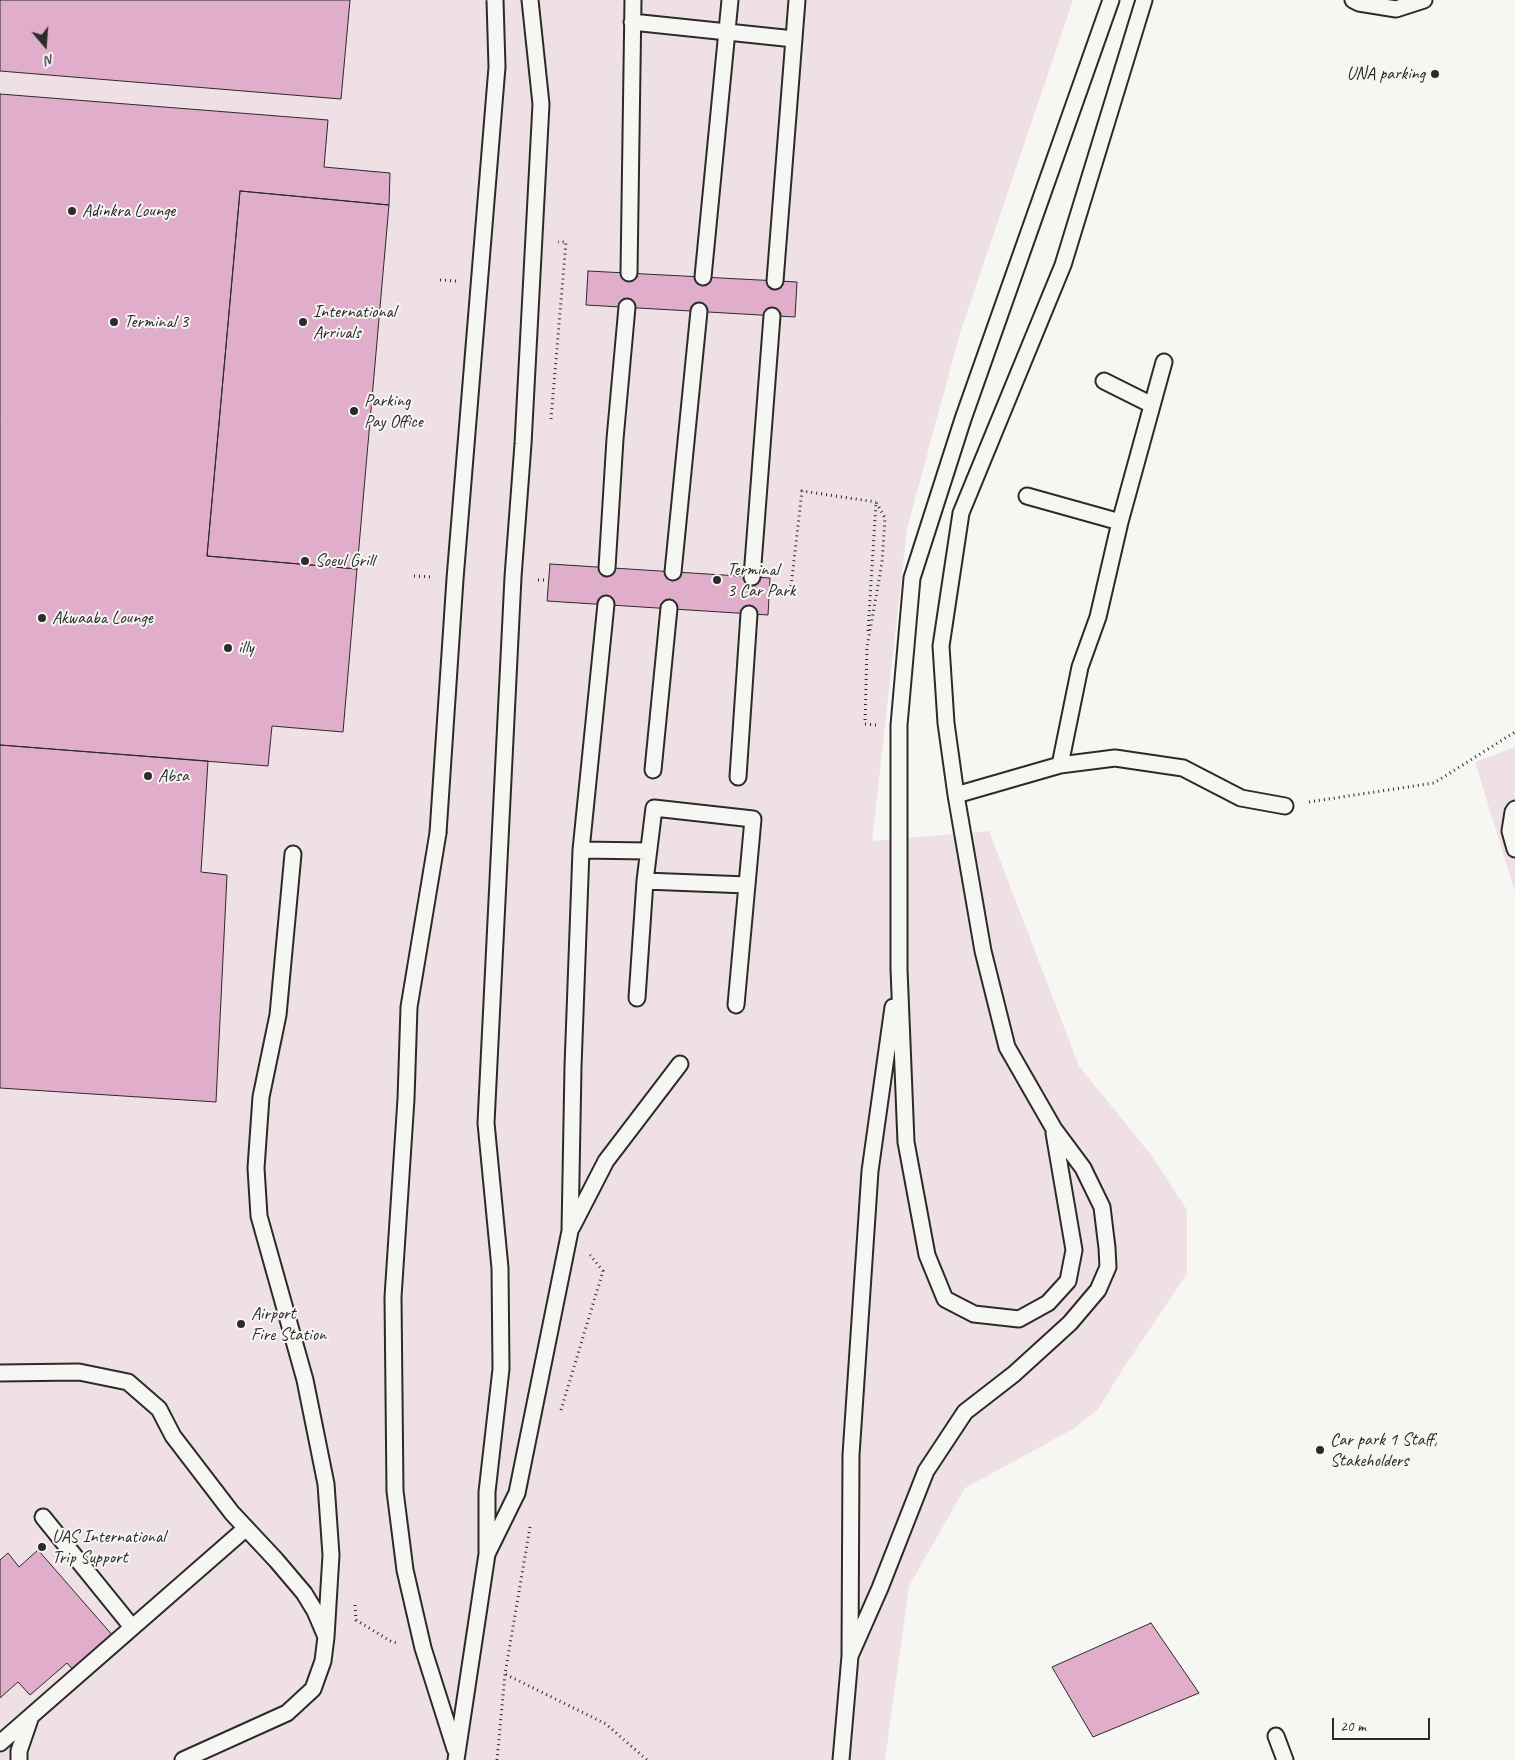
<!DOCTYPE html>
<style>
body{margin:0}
#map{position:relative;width:1515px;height:1760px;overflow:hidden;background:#f6f6f2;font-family:Caveat,sans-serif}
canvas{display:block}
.north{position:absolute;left:20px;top:20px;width:50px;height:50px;-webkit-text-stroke:4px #f6f6f2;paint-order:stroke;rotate:162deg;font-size:14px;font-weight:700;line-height:20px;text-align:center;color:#2b2b2b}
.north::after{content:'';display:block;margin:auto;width:18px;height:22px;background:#2b2b2b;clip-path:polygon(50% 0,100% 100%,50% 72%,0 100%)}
.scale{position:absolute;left:1332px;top:1718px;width:98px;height:22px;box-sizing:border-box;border:2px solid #2b2b2b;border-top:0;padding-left:6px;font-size:15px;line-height:18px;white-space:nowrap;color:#2b2b2b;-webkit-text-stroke:4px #f6f6f2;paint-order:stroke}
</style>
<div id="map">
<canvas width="1515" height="1760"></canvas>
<div class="north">N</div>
<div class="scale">20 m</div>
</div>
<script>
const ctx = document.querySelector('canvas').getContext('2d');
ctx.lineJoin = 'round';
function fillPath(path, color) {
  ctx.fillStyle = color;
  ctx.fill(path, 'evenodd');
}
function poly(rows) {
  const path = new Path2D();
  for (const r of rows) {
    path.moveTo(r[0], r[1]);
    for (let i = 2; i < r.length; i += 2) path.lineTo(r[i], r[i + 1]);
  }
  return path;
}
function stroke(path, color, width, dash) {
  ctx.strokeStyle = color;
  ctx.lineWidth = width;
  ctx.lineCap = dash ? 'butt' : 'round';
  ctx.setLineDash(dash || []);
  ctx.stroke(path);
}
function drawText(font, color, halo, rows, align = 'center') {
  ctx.font = font + ' Caveat,sans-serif';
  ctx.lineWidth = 4;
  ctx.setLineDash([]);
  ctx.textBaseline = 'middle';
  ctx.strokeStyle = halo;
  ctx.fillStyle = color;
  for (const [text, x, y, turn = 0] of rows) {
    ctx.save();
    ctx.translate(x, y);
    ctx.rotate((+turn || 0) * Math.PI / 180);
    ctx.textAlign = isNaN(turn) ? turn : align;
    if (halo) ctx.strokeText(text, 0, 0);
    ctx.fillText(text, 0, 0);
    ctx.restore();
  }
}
fillPath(poly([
 [0,0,1073,0,960,333,907,529,872,841,989,831,1079,1066,1151,1155,1187,1210,1187,1274,1124,1367,1098,1409,1073,1429,965,1488,909,1586,885,1760,0,1760],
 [1515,747,1515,892,1475,762]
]), '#efe0e6');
const building = poly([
 [0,0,350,0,341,99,0,71,0,0],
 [0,94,328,120,324,167,390,173,389,205,240,191,207,556,357,569,343,732,272,726,268,766,0,745,0,94],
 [240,191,389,205,357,569,207,556,240,191],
 [588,271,797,282,795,317,586,305,588,271],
 [550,564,770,578,768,615,547,601,550,564],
 [0,745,208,761,201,872,227,875,216,1102,0,1088,0,745],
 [38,1550,114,1637,75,1672,67,1663,30,1695,18,1682,0,1698,0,1560,8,1553,19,1567,38,1550],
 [1151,1623,1199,1693,1093,1737,1052,1667,1151,1623]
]);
fillPath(building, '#e0adca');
stroke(building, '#2b2b2b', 1);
const lane = poly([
 [1353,0,1359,3,1396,9,1424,0],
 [632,22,794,39],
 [629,273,633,0],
 [703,277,730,0],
 [775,281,797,0],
 [1104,381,1152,405],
 [1027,496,1120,522],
 [607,568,615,439,627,307],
 [673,572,699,311],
 [752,577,772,316],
 [1060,765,1080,667,1098,617,1120,522,1164,362],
 [653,770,669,608],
 [738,777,749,614],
 [956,795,1060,765,1115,758,1183,768,1241,798,1285,806],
 [1515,809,1513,812,1510,831,1515,849],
 [438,833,409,1007,406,1099,393,1297,395,1491,405,1570,423,1648,455,1749],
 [581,850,648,851],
 [293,854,278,1015,261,1097,256,1168,259,1216,305,1380,326,1484,331,1555,326,1637],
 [645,881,747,885],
 [637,998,645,881,654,808,753,819,736,1005],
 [1054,1133,1074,1250,1068,1281,1048,1303,1019,1319,974,1314,945,1299,927,1255,906,1142,899,969,899,725,912,578,963,419,1111,0],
 [572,1227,606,1161,680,1064],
 [0,1373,79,1372,128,1382,159,1409,173,1436,232,1513,276,1560,304,1593,315,1611,326,1637,323,1661,313,1689,287,1713,183,1760],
 [43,1517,132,1627],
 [487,1554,487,1492,501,1369,500,1268,486,1123,513,577,523,444,541,104,530,0],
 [850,1656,880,1588,926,1471,965,1412,1014,1374,1070,1323,1098,1290,1108,1267,1107,1248,1102,1207,1083,1168,1054,1129,1007,1047,983,951,956,795,946,723,941,646,961,513,1063,265,1144,0],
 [1276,1736,1285,1760],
 [0,1743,245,1529],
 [19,1760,19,1751,31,1716],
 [456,1760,487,1554,517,1493,570,1231,573,1067,581,850,606,604],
 [841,1760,850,1656,851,1455,870,1171,893,1007]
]);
stroke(lane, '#2b2b2b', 19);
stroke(poly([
 [440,280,456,281],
 [551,419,566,242,558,242],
 [414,576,432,577],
 [538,580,548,580],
 [769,594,790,595,802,491,876,502],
 [868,631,876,503],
 [876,725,865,724,867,647,882,563,885,518,876,502],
 [1309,802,1434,783,1515,732],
 [561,1410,603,1271,590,1255],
 [530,1527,505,1674,606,1724,647,1760],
 [355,1605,356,1620,392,1642,398,1643],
 [497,1760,505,1674]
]), '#2b2b2b', 3, [1, 4]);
stroke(lane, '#f6f6f2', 15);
const laneBridge = poly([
 [438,833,455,579,497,67,495,0]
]);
stroke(laneBridge, '#2b2b2b', 19, []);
stroke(laneBridge, '#f6f6f2', 15);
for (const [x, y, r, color] of [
 [1435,74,5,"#2b2b2b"],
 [72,211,5,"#2b2b2b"],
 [114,322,5,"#2b2b2b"],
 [303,322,5,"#2b2b2b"],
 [354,411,5,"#2b2b2b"],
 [305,561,5,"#2b2b2b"],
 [717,580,5,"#2b2b2b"],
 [42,618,5,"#2b2b2b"],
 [228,648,5,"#2b2b2b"],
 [148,776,5,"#2b2b2b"],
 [241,1324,5,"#2b2b2b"],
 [1320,1450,5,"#2b2b2b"],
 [42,1547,5,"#2b2b2b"]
]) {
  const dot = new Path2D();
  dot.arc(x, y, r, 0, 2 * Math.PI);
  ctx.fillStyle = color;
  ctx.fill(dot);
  stroke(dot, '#f6f6f2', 2);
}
drawText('18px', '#2b2b2b', '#f6f6f2', [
 ["UNA parking",1425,74,"right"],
 ["Adinkra Lounge",82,211],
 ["International",313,312],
 ["Arrivals",313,333],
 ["Terminal 3",124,322],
 ["Parking",364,401],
 ["Pay Office",364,422],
 ["Soeul Grill",315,561],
 ["Terminal",727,570],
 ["3 Car Park",727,591],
 ["Akwaaba Lounge",52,618],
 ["illy",238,648],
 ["Absa",158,776],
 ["Airport",251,1314],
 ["Fire Station",251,1335],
 ["Car park 1 Staff,",1330,1440],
 ["Stakeholders",1330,1461],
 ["UAS International",52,1537],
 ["Trip Support",52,1558]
], 'left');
</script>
